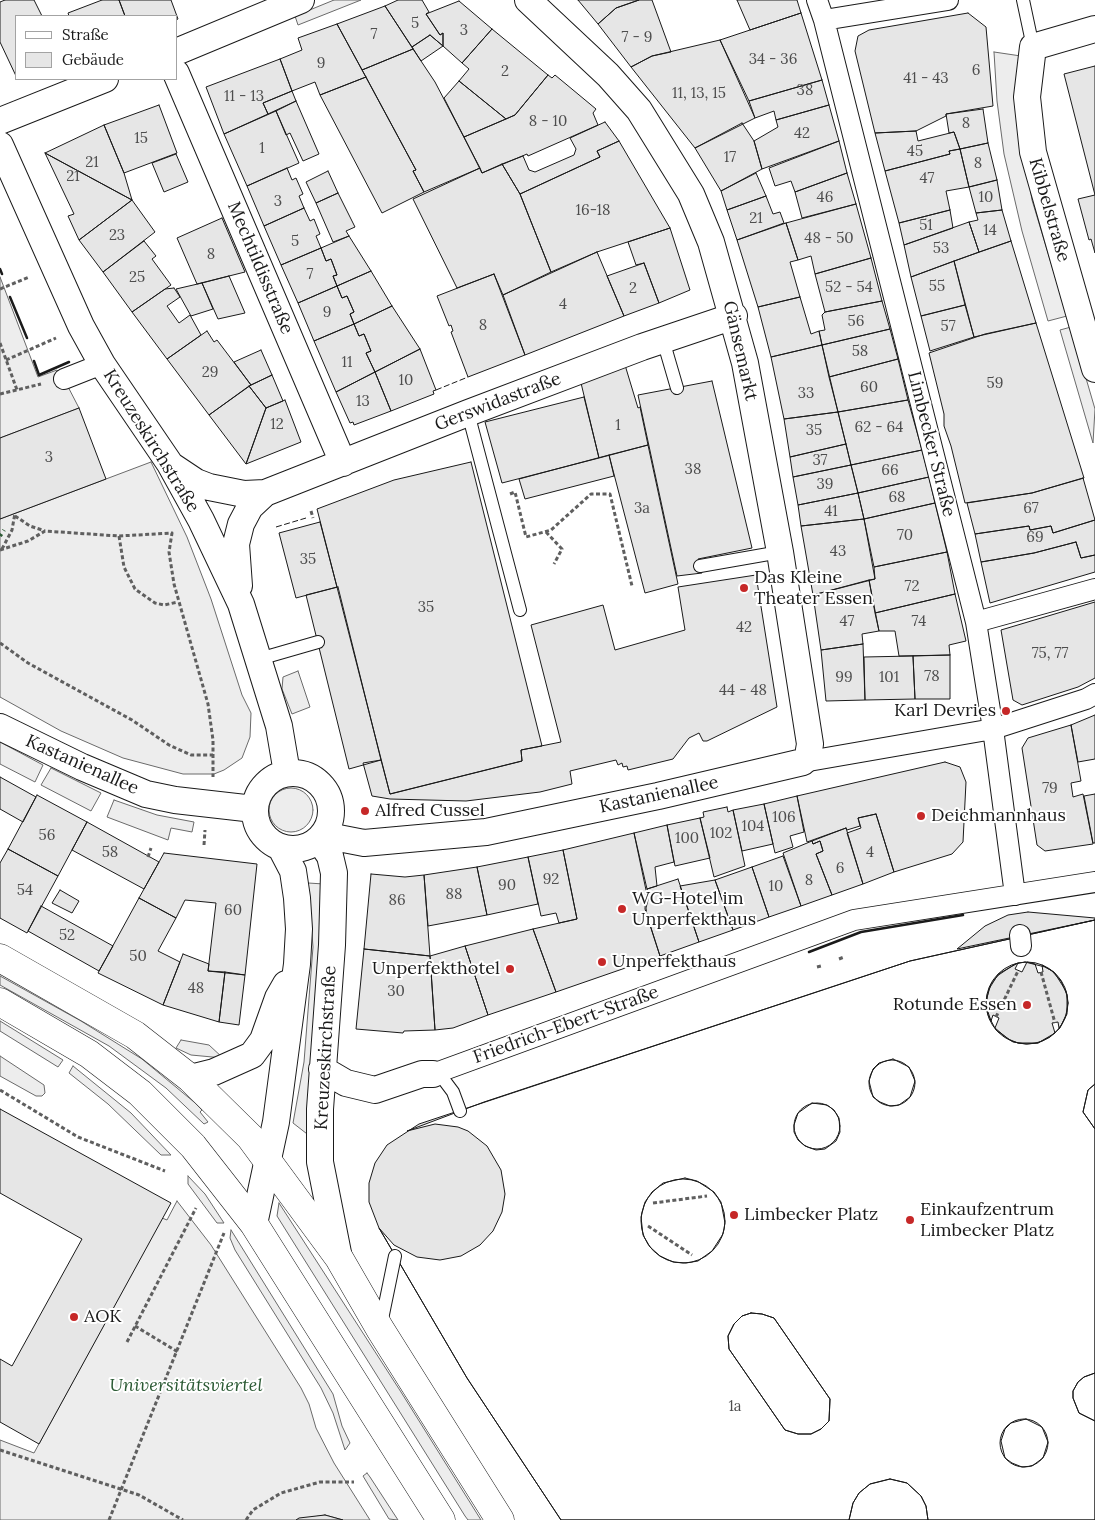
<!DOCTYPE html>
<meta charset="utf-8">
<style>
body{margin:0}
#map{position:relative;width:1095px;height:1520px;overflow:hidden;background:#fff;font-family:Lora,serif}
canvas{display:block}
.legend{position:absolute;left:15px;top:15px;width:162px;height:65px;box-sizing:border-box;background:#fff;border:1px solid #a3a3a3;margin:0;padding:6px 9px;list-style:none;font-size:15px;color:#1a1a1a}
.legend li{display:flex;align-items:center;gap:10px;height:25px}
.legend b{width:25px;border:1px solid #a3a3a3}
</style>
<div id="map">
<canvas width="1095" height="1520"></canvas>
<ul class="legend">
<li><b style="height:6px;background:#fff"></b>Straße</li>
<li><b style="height:14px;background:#e6e6e6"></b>Gebäude</li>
</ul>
</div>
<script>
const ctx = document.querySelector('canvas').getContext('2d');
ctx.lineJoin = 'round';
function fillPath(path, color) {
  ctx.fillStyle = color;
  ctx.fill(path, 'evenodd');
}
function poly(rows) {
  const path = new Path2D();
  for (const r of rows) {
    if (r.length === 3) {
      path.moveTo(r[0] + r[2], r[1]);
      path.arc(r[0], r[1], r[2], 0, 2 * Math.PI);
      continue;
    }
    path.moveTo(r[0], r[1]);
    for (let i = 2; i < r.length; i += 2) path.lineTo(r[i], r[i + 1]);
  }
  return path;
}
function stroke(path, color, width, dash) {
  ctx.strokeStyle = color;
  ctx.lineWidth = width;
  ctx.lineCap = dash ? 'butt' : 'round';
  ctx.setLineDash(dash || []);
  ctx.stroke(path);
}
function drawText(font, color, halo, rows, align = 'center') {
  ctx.font = font + ' Lora,serif';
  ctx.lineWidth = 4;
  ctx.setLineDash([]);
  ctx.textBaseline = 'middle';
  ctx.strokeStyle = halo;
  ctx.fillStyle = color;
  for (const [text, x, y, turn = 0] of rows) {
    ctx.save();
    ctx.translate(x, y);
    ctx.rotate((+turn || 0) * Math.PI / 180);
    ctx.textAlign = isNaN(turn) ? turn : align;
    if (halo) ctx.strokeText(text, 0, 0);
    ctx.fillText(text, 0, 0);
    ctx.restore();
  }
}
const built = poly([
 [334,0,361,0,298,25,295,16,334,0],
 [994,52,1021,56,1022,135,1032,200,1067,316,1048,321,1022,231,1004,154,997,101,994,52],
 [0,277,38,377,57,370,64,379,79,408,0,438,0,277],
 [1071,327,1095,409,1093,443,1060,330,1071,327],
 [151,462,187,537,211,599,242,695,251,713,250,737,242,758,224,770,214,774,183,774,123,758,61,731,0,697,0,519,151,462],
 [298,671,310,707,292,714,282,689,283,677,298,671],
 [0,742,43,765,35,782,0,764,0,742],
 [51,768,101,793,91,811,41,785,51,768],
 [291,810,22],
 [114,800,157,815,194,822,192,832,171,828,168,840,107,817,114,800],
 [308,883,324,884,311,1137,293,1123,304,1062,313,947,308,883],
 [0,976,81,1021,142,1059,194,1102,202,1110,200,1112,208,1122,204,1124,166,1088,109,1046,0,985,0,976],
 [0,1021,63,1060,58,1067,0,1031,0,1021],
 [181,1040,209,1045,223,1058,191,1055,176,1048,181,1040],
 [0,1056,44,1085,45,1093,42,1096,36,1096,0,1076,0,1056],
 [73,1066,131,1113,171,1155,161,1155,108,1104,69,1073,73,1066],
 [188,1176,205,1194,224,1223,217,1223,188,1184,188,1176],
 [177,1201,211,1245,301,1388,309,1404,316,1428,334,1463,370,1520,343,1520,325,1515,296,1520,0,1520,0,1440,34,1453,162,1218,167,1220,177,1201],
 [279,1203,401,1392,481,1520,468,1520,465,1516,277,1216,279,1203],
 [231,1230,333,1394,342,1426,350,1443,345,1450,333,1413,321,1388,235,1250,230,1238,231,1230],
 [367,1473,370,1477,398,1520,389,1519,363,1476,367,1473]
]);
fillPath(built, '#ededed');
stroke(built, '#6a6a6a', 1);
const building = poly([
 [5,0,34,0,42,16,16,16,16,76,0,42,0,2,5,0],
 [102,0,119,0,125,16,69,16,68,13,102,0],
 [119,0,171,0,178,19,176,20,176,16,125,16,119,0],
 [398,0,422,0,429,12,426,14,440,35,443,33,443,46,430,35,412,47,385,6,398,0],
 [578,0,639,0,616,8,598,24,578,0],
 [639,0,652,0,671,52,652,56,631,67,598,24,616,8,639,0],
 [737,0,797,0,801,13,750,30,737,0],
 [459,1,492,29,462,63,443,46,443,33,440,35,426,14,459,1],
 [385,6,413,49,362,70,337,24,385,6],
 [801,13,822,80,749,101,720,40,801,13],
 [968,13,986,27,993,106,946,114,946,116,916,131,875,133,855,51,858,36,869,30,968,13],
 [337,24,366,77,320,95,315,82,292,91,280,59,302,50,298,38,337,24],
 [492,29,548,75,515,115,506,119,459,81,469,69,462,63,492,29],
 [430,35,443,46,421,61,412,47,430,35],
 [720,40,755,118,695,148,631,67,652,56,720,40],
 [413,49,435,82,480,168,424,192,413,171,416,170,362,70,413,49],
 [280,59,292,91,263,103,268,114,224,134,206,87,280,59],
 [1095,66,1095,253,1091,239,1089,240,1078,199,1095,195,1064,74,1095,66],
 [548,75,552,78,555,75,596,109,593,113,598,125,528,156,527,154,482,173,464,137,515,115,548,75],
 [366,77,416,170,413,171,424,192,382,213,320,95,366,77],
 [822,80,829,105,776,120,774,111,755,118,749,101,822,80],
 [459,81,506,119,464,137,444,98,459,81],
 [292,91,296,101,268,114,263,103,292,91],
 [296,101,319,154,303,161,290,133,286,135,276,111,296,101],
 [159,105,177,153,124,173,104,125,159,105],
 [829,105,839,141,762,169,754,141,778,127,776,120,829,105],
 [983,109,988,143,960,149,954,132,949,133,946,114,983,109],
 [276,111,299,163,247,186,224,134,276,111],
 [605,122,619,141,597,151,600,157,520,194,502,164,523,156,529,170,535,172,574,155,576,149,570,138,605,122],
 [742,123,754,141,762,169,721,191,695,148,742,123],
 [104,125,124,173,132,200,45,153,104,125],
 [916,131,918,141,954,132,960,149,949,151,950,154,885,171,875,133,916,131],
 [619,141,670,228,597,252,551,272,520,194,600,157,597,151,619,141],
 [839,141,847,173,795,192,791,181,775,186,769,168,839,141],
 [988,143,997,180,969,187,960,149,988,143],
 [960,149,969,187,946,191,950,210,899,223,885,171,950,154,949,151,960,149],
 [45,153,132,200,79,240,68,216,74,214,45,153],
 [176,154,188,182,164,192,152,163,176,154],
 [502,164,520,194,551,272,503,295,494,274,457,288,413,199,480,168,482,173,502,164],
 [287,168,292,180,296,178,303,194,299,196,304,208,264,226,247,186,287,168],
 [328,171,338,193,316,203,306,182,328,171],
 [756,173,766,196,727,210,721,191,756,173],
 [847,173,856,204,802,218,795,192,847,173],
 [997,180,1002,210,976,213,969,187,997,180],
 [338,193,355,227,346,231,349,236,333,242,316,203,338,193],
 [766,196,773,214,780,212,784,223,737,240,727,210,766,196],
 [132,200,155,232,103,272,79,240,132,200],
 [856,204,871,258,815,274,811,256,798,260,786,223,856,204],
 [304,208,310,221,314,219,320,234,316,236,321,248,281,265,264,226,304,208],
 [950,210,953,228,904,245,899,223,950,210],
 [1002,210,1011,241,979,252,969,222,978,220,976,213,1002,210],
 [222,218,245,272,197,284,177,238,222,218],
 [969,222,979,252,911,277,904,245,969,222],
 [786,223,798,260,790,262,800,297,758,307,737,240,786,223],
 [670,228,690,290,659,303,644,263,636,265,628,242,670,228],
 [349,236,371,271,337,286,333,276,337,275,331,259,326,261,321,248,349,236],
 [144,241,156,256,152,259,171,285,132,312,103,272,144,241],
 [1011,241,1036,323,974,337,954,261,1011,241],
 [321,248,326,261,331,259,337,275,333,276,337,286,298,303,281,265,321,248],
 [597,252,624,316,525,355,503,295,597,252],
 [871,258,882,301,825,312,815,274,871,258],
 [954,261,965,305,921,316,911,277,954,261],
 [644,263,659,303,624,316,607,276,644,263],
 [371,271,392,306,354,324,350,314,354,312,347,296,342,298,337,286,371,271],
 [494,274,525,355,468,377,451,332,453,331,451,325,449,326,437,296,494,274],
 [229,276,245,313,218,319,202,283,229,276],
 [202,283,213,309,191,316,176,289,202,283],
 [337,286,342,298,347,296,354,312,350,314,354,324,314,341,298,303,337,286],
 [174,288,180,297,167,306,179,323,190,315,201,335,167,359,132,312,165,289,174,288],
 [800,297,811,334,819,331,822,345,771,357,758,307,800,297],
 [882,301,890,329,822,345,819,331,825,330,822,315,825,312,882,301],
 [965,305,974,337,930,351,921,316,965,305],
 [392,306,420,349,375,372,366,353,371,351,364,334,359,336,354,324,392,306],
 [1036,323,1084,478,1032,493,965,503,951,446,944,426,944,414,929,353,985,334,1036,323],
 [354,324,359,336,364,334,371,351,366,353,375,372,336,392,314,341,354,324],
 [890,329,898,359,829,377,822,345,890,329],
 [207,331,214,342,217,340,251,385,209,415,167,359,207,331],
 [822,345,838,412,784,419,771,357,822,345],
 [420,349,436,390,433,391,434,394,391,411,375,372,420,349],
 [261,350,272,375,251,385,234,362,261,350],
 [898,359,908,400,838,412,829,377,898,359],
 [625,365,638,408,640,407,648,445,599,458,581,383,625,365],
 [375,372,391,411,354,425,353,422,350,423,336,392,375,372],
 [272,375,283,401,266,408,249,386,272,375],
 [712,381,752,548,698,559,702,573,677,576,638,395,712,381],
 [249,386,266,408,246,464,209,415,249,386],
 [584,397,599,458,502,483,485,422,584,397],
 [285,400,301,442,246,464,266,408,285,400],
 [908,400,922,450,851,465,838,412,908,400],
 [79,408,106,479,0,519,0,438,79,408],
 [838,412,846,444,790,457,784,419,838,412],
 [846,444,851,465,793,477,790,457,846,444],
 [648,445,678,584,645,593,609,455,648,445],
 [922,450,929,477,858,493,851,465,922,450],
 [609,455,614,476,525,499,519,479,609,455],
 [471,462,542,746,521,750,522,761,390,794,317,509,394,480,471,462],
 [851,465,858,493,798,505,793,477,851,465],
 [929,477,935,503,864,519,858,493,929,477],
 [1083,478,1095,520,1053,533,1051,526,1030,530,1029,526,975,534,967,503,1032,493,1083,478],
 [858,493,864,519,801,526,798,505,858,493],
 [935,503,947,552,874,567,864,519,935,503],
 [864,519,875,579,813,595,801,526,864,519],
 [1095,520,1095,555,1081,558,1076,542,1034,553,981,562,975,534,1029,526,1030,530,1051,526,1053,533,1095,520],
 [320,522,337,587,296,598,279,533,320,522],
 [1076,542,1081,558,1095,555,1095,572,990,603,981,562,1034,553,1076,542],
 [947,552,955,594,875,613,869,580,875,579,874,567,947,552],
 [756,575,777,707,707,741,703,741,699,733,689,738,673,759,628,770,627,766,623,767,622,763,618,765,616,760,570,771,572,784,540,792,466,801,390,799,372,796,363,763,381,760,390,794,522,761,521,750,561,742,531,625,603,605,615,650,685,630,678,587,756,575],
 [869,580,879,631,862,634,863,644,821,650,813,595,869,580],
 [338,587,381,760,349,769,306,595,338,587],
 [955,594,966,641,949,645,950,655,899,656,895,631,879,631,875,613,955,594],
 [1095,602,1095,678,1078,687,1022,705,1013,700,1001,630,1095,602],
 [863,644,865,700,826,701,821,650,863,644],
 [950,655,950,699,915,699,913,656,950,655],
 [913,656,915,699,865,700,864,657,913,656],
 [1095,715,1095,759,1078,762,1071,725,1095,715],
 [1071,725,1081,781,1071,783,1073,797,1083,794,1093,844,1045,851,1037,845,1022,748,1028,738,1071,725],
 [945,762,960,767,966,782,963,842,952,854,894,872,876,814,858,818,860,826,847,830,846,828,807,842,797,796,945,762],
 [0,777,36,797,23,822,0,809,0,777],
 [1095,794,1095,843,1093,843,1084,796,1095,794],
 [37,795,87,822,58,876,8,849,37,795],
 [797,796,804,832,790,836,793,847,775,853,764,804,797,796],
 [764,804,773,844,742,851,733,810,764,804],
 [727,807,728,812,733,810,745,866,714,877,700,818,704,817,703,812,727,807],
 [876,814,894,872,863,884,847,833,861,828,858,818,876,814],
 [700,818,710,858,675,866,667,825,700,818],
 [87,822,159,862,144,889,72,850,87,822],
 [667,825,674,862,655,867,657,886,647,889,634,833,667,825],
 [846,828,863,884,832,895,816,854,823,851,820,841,813,844,812,841,846,828],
 [634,833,646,890,645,909,660,956,556,992,533,929,577,919,563,850,634,833],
 [812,841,813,844,820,841,823,851,816,854,832,895,801,906,783,853,812,841],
 [8,849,58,876,27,933,0,918,0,863,8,849],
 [563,850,577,919,559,923,556,913,541,916,528,857,563,850],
 [164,853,257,864,245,975,208,971,216,903,185,900,176,918,139,898,164,853],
 [783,856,801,906,769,917,752,867,783,856],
 [528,857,538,904,487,915,477,867,528,857],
 [477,867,487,915,428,926,424,875,477,867],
 [752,867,769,917,733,930,715,880,752,867],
 [371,874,405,877,424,875,430,956,364,949,371,874],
 [678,879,699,942,660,956,647,916,646,908,649,896,647,889,678,879],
 [715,880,733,930,699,942,680,886,715,880],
 [60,890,79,901,72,913,52,903,60,890],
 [139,898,176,918,158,951,180,962,163,1005,98,973,139,898],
 [41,906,113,946,99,971,28,931,41,906],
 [1028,912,1095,918,1095,920,957,949,985,926,1008,915,1028,912],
 [1095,920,1095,1084,1088,1090,1083,1112,1095,1129,1095,1373,1084,1377,1078,1382,1073,1391,1073,1398,1079,1413,1095,1421,1095,1520,928,1520,926,1506,921,1496,907,1483,890,1479,870,1484,859,1493,853,1503,849,1520,561,1520,467,1378,379,1228,394,1245,417,1257,440,1260,461,1256,480,1245,493,1231,502,1212,505,1194,501,1170,487,1146,468,1131,458,1127,435,1124,407,1131,484,1102,910,961,1095,920],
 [1025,962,1045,967,1054,972,1066,991,1068,1003,1066,1015,1060,1028,1050,1037,1038,1043,1026,1044,1013,1042,996,1030,988,1015,986,1003,989,989,997,976,1015,964,1025,962],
 [893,1059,909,1067,915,1081,910,1097,899,1105,890,1106,880,1102,873,1097,869,1081,873,1069,879,1063,893,1059],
 [812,1103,827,1105,834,1110,839,1118,840,1132,836,1141,825,1149,816,1150,805,1146,798,1140,794,1132,794,1125,798,1113,812,1103],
 [685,1178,697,1181,714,1192,721,1202,725,1223,723,1234,712,1251,698,1261,686,1263,673,1262,660,1256,650,1247,643,1235,641,1217,645,1202,652,1192,663,1183,685,1178],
 [751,1313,762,1314,774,1318,830,1399,829,1421,821,1429,811,1434,798,1434,785,1430,729,1349,728,1336,734,1324,742,1316,751,1313],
 [1026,1419,1042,1427,1048,1442,1043,1458,1032,1466,1022,1467,1012,1463,1005,1458,1001,1441,1005,1429,1011,1423,1026,1419],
 [1095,920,1095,1520,561,1520,467,1378,379,1228,369,1202,369,1183,375,1163,387,1145,419,1124,910,961,1095,920],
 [533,929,556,992,488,1015,465,946,533,929],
 [465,946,488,1015,453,1028,435,1030,430,956,465,946],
 [364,949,430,956,435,1030,404,1031,403,1033,356,1029,364,949],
 [183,954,209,964,208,971,225,972,219,1022,163,1005,183,954],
 [1027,1003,41],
 [1018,963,1015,969,1022,972,1027,962,1035,964,1038,973,1043,972,1042,965,1052,971,1061,981,1067,995,1067,1014,1062,1024,1059,1028,1058,1022,1052,1023,1055,1033,1038,1043,1018,1043,1008,1039,995,1028,999,1018,993,1015,991,1021,987,1009,987,997,991,984,1000,973,1018,963],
 [225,972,245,975,239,1025,219,1022,225,972],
 [892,1083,23],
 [1095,1084,1095,1129,1083,1112,1088,1090,1095,1084],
 [817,1126,23],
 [0,1109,171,1203,39,1444,0,1422,0,1359,12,1366,82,1239,0,1193,0,1109],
 [683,1221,42],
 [751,1313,762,1314,774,1318,830,1399,829,1421,821,1429,811,1434,798,1434,785,1430,729,1349,728,1336,734,1324,742,1316,751,1313],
 [1095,1373,1095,1421,1079,1413,1073,1398,1073,1391,1078,1382,1084,1377,1095,1373],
 [1024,1443,24],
 [890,1479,907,1483,921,1496,926,1506,928,1520,849,1520,853,1503,859,1493,870,1484,890,1479],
 [325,1515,343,1520,296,1520,299,1518,325,1515]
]);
fillPath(building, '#e6e6e6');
stroke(building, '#1a1a1a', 1);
const service = poly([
 [1023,0,1033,47],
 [663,340,677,388],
 [468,413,520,610],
 [700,566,780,552],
 [259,659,318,642],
 [433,1074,444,1080,453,1092,460,1111],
 [381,1324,395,1256]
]);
const pedestrian = poly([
 [817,0,824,20,976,622,993,729,1015,895],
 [824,20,948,0],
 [64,379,102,364],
 [976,622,1095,589],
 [803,762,993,729,1086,699,1095,694],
 [1020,935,1021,946],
 [433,1074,854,920,1095,882]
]);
const minor = poly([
 [1095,29,1033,47,1027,97,1033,152,1095,369],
 [176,52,301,0],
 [176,73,343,463],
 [0,121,105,79],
 [0,145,81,326,102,364,170,464,201,520,241,604,279,726,287,773],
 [172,466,196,482,209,487,244,494,265,493,468,413,642,347,734,316],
 [239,586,236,544,241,524,250,507,265,493],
 [0,727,82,767,146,794,175,800,254,809],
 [293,811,38],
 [323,835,364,843,486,832,658,796,803,762,808,756,810,744,780,552,745,363,711,242,691,194,639,110,608,75,528,0],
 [319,840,330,856,334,873,332,945,320,1109,320,1162,339,1258],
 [322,1069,346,1083,375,1090,422,1074,433,1074],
 [190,1078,214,1072,252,1055,263,1040,278,998,286,984],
 [254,1224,276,1122,297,964,299,929,297,898,293,871,281,848]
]);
const secondary = poly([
 [0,958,135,1035,190,1078,250,1137,339,1258,380,1329,500,1520],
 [0,1002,89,1054,140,1093,193,1146,254,1224,441,1520]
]);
stroke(service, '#1a1a1a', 14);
stroke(pedestrian, '#1a1a1a', 22);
stroke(minor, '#1a1a1a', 28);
stroke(secondary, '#1a1a1a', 29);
stroke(poly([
 [0,289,29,277],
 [0,343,17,390],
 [6,360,56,338],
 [0,394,41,384],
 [510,494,515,492,526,537,551,530,591,494,610,494,632,586],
 [311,511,313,518],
 [15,516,30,526,45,531],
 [546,532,562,549,554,564],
 [119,536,124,567,135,589,155,603,164,605,178,602],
 [2,549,12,530,15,513],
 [0,550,28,541,45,531,119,536,172,533,169,552,174,584,208,704,213,740,213,777],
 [0,643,28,663,132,720,169,745,191,755,213,755],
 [204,845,205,830],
 [148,857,151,848],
 [839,959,844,957],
 [817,967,821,966],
 [1041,972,1055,1023],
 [996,1017,1018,971],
 [0,1090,78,1137,165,1171],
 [653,1203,707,1196],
 [648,1226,692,1255],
 [135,1326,178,1352],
 [127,1342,196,1208],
 [0,1450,139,1495,183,1520],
 [109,1520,224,1233],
 [246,1520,253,1510,281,1493,320,1482,354,1482]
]), '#5f5f5f', 3, [4, 2.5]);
stroke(service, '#fff', 12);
stroke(pedestrian, '#fff', 20);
stroke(minor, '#fff', 26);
stroke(secondary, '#fff', 28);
stroke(poly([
 [0,536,4,530]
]), '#2b5a34', 4, [2.5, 4]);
stroke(poly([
 [436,390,468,377],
 [276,527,306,518]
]), '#1a1a1a', 1, [6, 2.5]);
stroke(poly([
 [0,269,2,274],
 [10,297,27,338],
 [34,361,39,375,69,362],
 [809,952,861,932,963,915]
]), '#1a1a1a', 2.5);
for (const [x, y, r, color] of [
 [744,588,5,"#c62828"],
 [1006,711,5,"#c62828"],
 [365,811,5,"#c62828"],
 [921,816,5,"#c62828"],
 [622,909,5,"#c62828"],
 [602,962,5,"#c62828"],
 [510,969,5,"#c62828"],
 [1027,1005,5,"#c62828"],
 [734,1215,5,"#c62828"],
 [910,1220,5,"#c62828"],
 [74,1317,5,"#c62828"]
]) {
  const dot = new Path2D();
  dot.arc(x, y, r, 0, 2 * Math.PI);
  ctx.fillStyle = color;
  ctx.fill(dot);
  stroke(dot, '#fff', 2);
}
drawText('15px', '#4d4d4d', null, [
 ["5",415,24],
 ["3",464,31],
 ["7",374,35],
 ["7 - 9",637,38],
 ["34 - 36",773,60],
 ["9",321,64],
 ["6",976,71],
 ["2",505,72],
 ["41 - 43",926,79],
 ["38",805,91],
 ["11, 13, 15",699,94],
 ["11 - 13",244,97],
 ["8 - 10",548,122],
 ["8",966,124],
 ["42",802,134],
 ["15",141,139],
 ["1",262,149],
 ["45",915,152],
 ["17",730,158],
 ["21",92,163],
 ["8",978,164],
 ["21",73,177],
 ["47",927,179],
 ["46",825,198],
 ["10",986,198],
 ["3",278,202],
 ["16-18",593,211],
 ["21",756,219],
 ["51",926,226],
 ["14",990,231],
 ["23",117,236],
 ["48 - 50",829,239],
 ["5",295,242],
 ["53",941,249],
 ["8",211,255],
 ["7",310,275],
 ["25",137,278],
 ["55",937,287],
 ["52 - 54",849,288],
 ["2",633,289],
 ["4",563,305],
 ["9",327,313],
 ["56",856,322],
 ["8",483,326],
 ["57",948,327],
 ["58",860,352],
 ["11",347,363],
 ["29",210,373],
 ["10",406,381],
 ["59",995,384],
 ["60",869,388],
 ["33",806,394],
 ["13",363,402],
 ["12",277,425],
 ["1",618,426],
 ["62 - 64",879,428],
 ["35",814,431],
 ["3",49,458],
 ["37",820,461],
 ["38",693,470],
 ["66",890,471],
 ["39",825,485],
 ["68",897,498],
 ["3a",642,509],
 ["67",1031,509],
 ["41",831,512],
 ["70",905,536],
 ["69",1035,538],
 ["43",838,552],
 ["35",308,560],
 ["72",912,587],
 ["35",426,608],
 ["47",847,622],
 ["74",919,622],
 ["42",744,628],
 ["75, 77",1050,654],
 ["78",932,677],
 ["99",844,678],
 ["101",889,678],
 ["44 - 48",743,691],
 ["79",1050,789],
 ["106",784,818],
 ["104",753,827],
 ["102",721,834],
 ["56",47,836],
 ["100",687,839],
 ["58",110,853],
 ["4",870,853],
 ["6",840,869],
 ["92",551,880],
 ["8",809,881],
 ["90",507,886],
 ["10",776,887],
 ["54",25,891],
 ["88",454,895],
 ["86",397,901],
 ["60",233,911],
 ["52",67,936],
 ["50",138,957],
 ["48",196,989],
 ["30",396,992],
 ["1a",735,1407]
]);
drawText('18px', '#1a1a1a', '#fff', [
 ["Kibbelstraße",1049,210,74],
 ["Mechtildisstraße",260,268,67],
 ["Gänsemarkt",740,351,77],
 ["Gerswidastraße",498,402,-21],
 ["Kreuzeskirchstraße",151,441,58],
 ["Limbecker Straße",931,444,76],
 ["Kastanienallee",82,765,24],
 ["Kastanienallee",659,795,-12],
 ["Friedrich-Ebert-Straße",566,1025,-20],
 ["Kreuzeskirchstraße",326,1048,-87]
]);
drawText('18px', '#1a1a1a', '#fff', [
 ["Das Kleine",754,578],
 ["Theater Essen",754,599],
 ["Karl Devries",996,711,"right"],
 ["Alfred Cussel",375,811],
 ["Deichmannhaus",931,816],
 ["WG-Hotel im",632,899],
 ["Unperfekthaus",632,920],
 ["Unperfekthaus",612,962],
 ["Unperfekthotel",500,969,"right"],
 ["Rotunde Essen",1017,1005,"right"],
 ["Einkaufzentrum",920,1210],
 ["Limbecker Platz",920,1231],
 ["Limbecker Platz",744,1215],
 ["AOK",84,1317]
], 'left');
drawText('italic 18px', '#2b5a34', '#fff', [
 ["Universitätsviertel",186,1386]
]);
</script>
